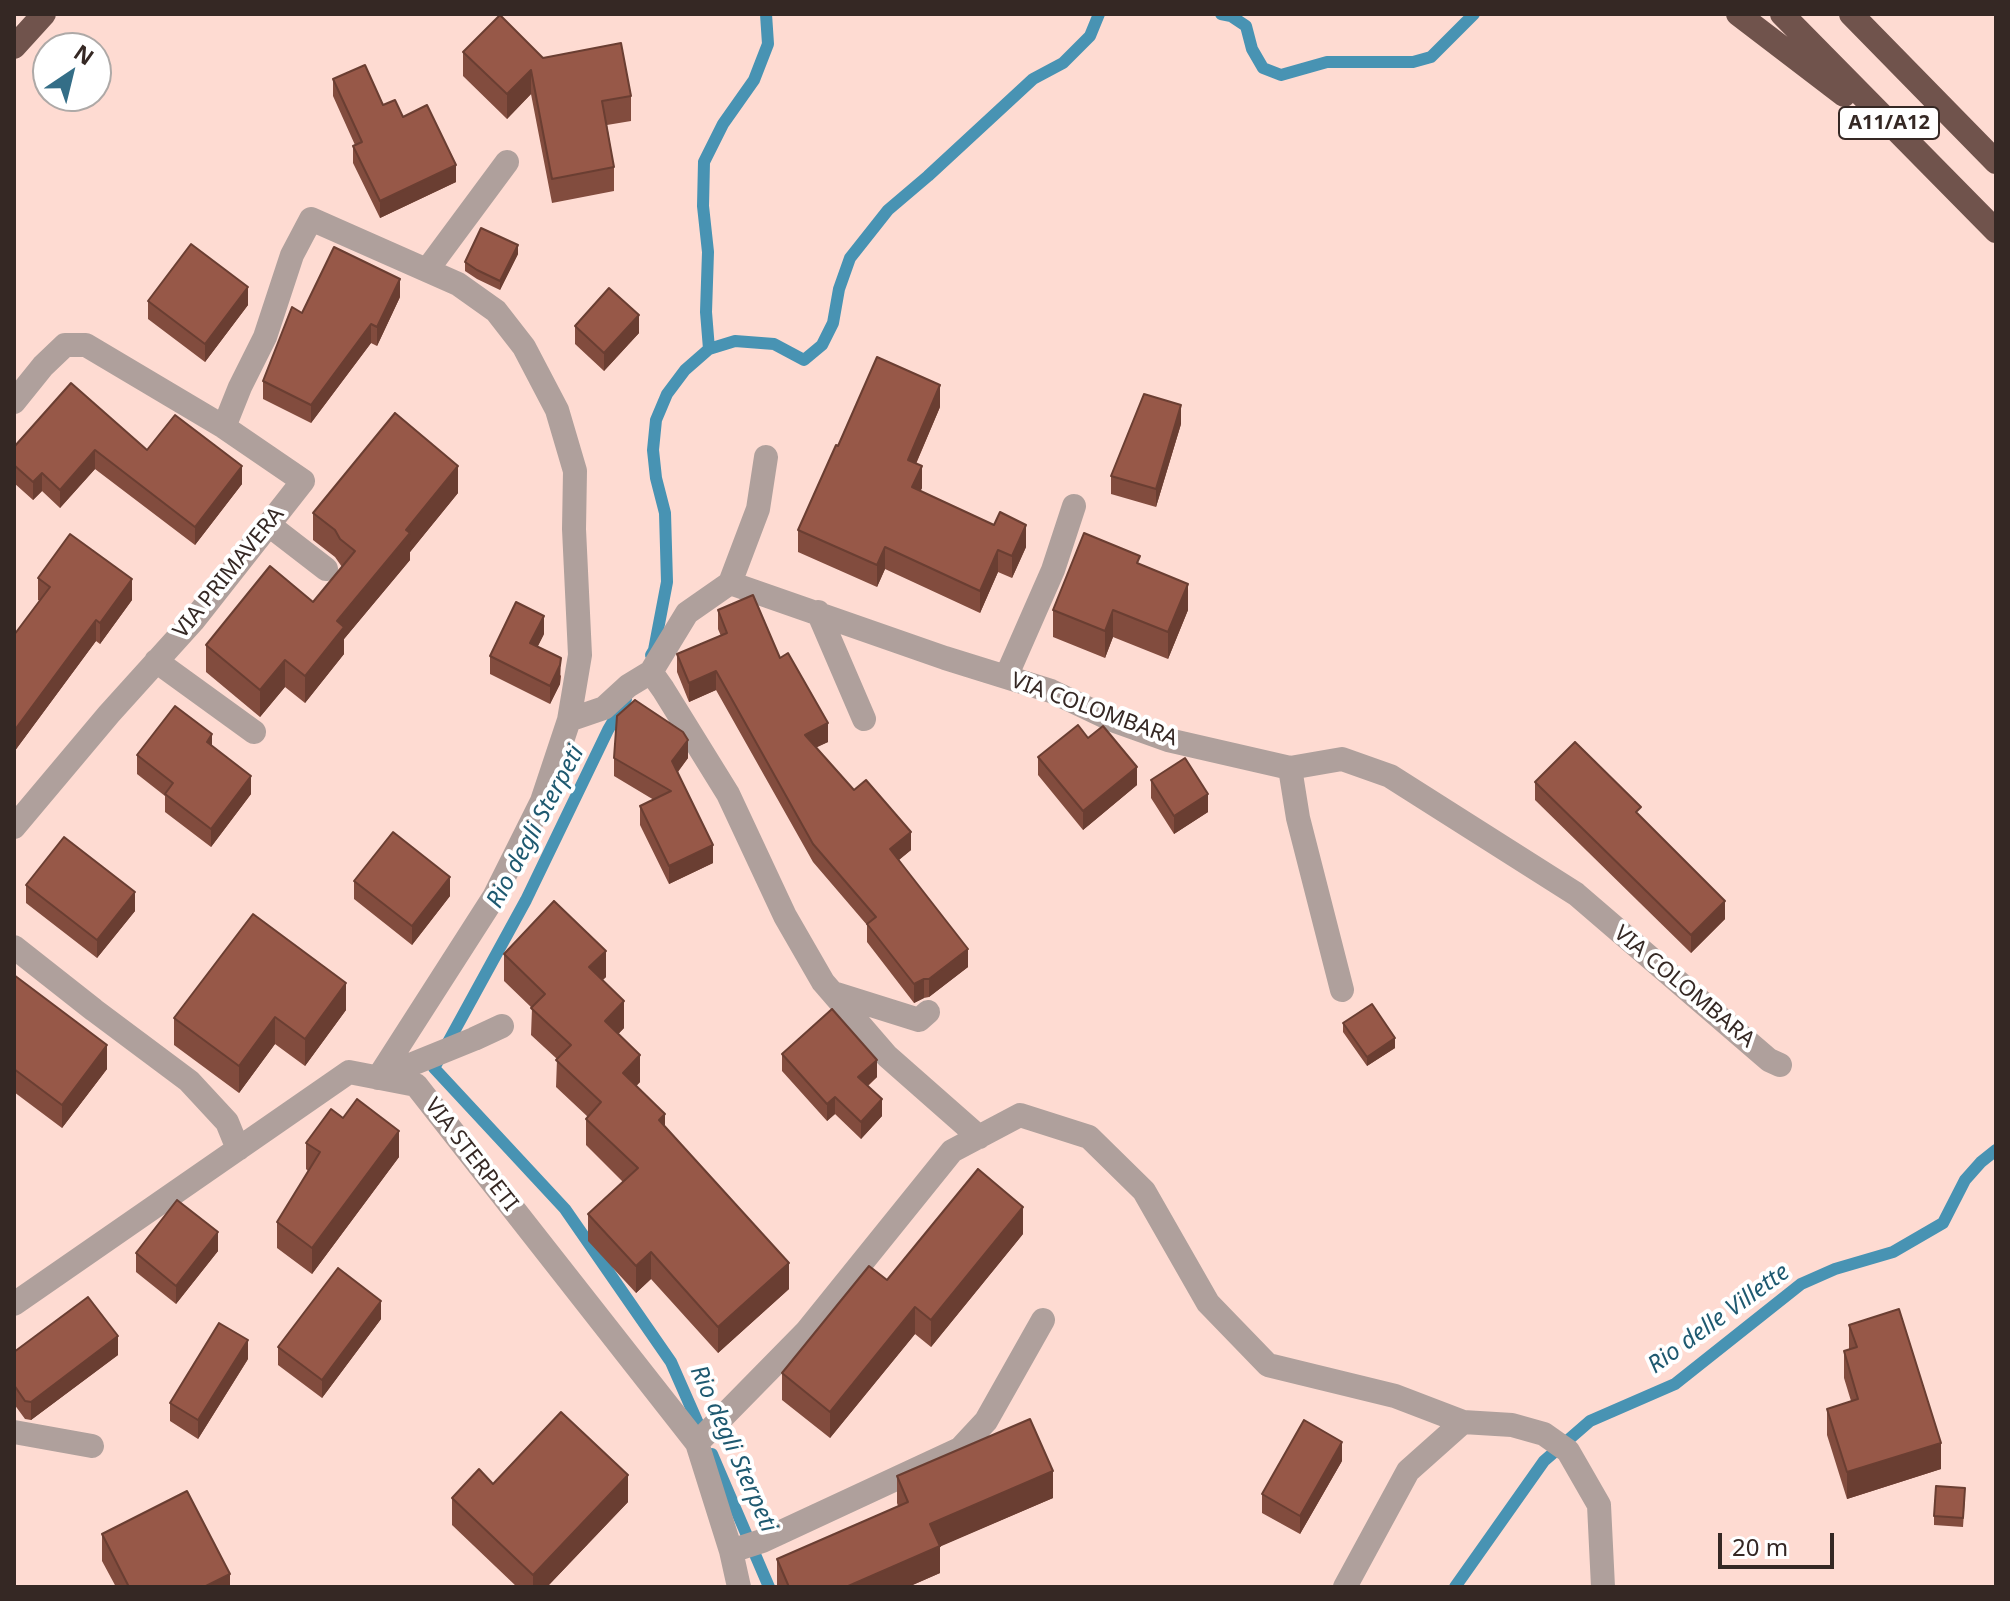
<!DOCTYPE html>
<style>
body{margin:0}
#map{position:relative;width:2010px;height:1601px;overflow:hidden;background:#fedbd2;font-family:"Noto Sans",sans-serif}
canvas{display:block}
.frame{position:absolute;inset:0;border:16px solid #352824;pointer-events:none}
.north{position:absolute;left:32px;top:32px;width:80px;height:80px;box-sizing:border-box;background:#fff;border:2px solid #aea9a7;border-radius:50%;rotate:35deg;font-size:22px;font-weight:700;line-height:32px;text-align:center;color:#352824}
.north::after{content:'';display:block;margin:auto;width:28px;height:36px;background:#346e87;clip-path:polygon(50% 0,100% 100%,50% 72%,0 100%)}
.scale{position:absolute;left:1718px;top:1533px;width:116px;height:36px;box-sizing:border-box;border:4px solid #352824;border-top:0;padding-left:10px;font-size:24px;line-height:28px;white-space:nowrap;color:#352824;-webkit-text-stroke:6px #fff;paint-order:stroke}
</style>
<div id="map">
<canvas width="2010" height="1601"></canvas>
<div class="frame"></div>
<div class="north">N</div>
<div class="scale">20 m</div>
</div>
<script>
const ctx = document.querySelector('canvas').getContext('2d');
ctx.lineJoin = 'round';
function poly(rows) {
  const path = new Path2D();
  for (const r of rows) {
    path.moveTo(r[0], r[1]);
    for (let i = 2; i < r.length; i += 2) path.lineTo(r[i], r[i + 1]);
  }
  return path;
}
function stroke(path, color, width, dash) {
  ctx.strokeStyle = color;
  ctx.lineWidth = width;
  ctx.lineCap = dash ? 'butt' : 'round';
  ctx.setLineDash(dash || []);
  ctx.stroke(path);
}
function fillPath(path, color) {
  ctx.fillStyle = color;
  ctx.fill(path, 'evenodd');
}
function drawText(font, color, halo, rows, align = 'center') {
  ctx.font = font + ' "Noto Sans",sans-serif';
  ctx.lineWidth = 8;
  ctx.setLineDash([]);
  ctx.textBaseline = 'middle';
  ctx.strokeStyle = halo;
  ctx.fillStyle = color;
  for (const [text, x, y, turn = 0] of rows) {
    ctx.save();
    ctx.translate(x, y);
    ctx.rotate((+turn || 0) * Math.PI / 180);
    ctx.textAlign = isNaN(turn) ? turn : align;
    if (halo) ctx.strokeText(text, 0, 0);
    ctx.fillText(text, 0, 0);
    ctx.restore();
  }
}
stroke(poly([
 [1221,14,1231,16,1246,26,1252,49,1263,68,1281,75,1327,62,1413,62,1431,57,1474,14],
 [709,349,706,312,708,252,703,206,704,162,723,124,754,80,768,44,766,14],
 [651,655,654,650,667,582,665,513,656,478,653,450,656,420,667,394,685,370,709,349,735,341,774,344,804,360,822,345,833,323,839,289,850,258,888,210,928,176,1033,79,1063,63,1090,36,1099,14],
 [626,699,608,730,526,900,434,1068,565,1209,671,1362,704,1437],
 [712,1454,769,1587],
 [1455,1587,1544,1461,1590,1421,1675,1384,1801,1284,1835,1269,1893,1252,1943,1223,1965,1180,1981,1162,1996,1150]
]), '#4893b3', 12);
stroke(poly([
 [427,270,507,162],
 [14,402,43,366,65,345,86,345,224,427,303,481,193,621,109,714,14,827],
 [224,427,240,387,265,337,292,255,311,219,458,284,496,311,524,347,557,410,575,471,574,529,580,655,569,720,542,801,494,897,378,1078],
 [269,525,326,569],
 [730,583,758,509,766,457],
 [818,612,864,719],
 [156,661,254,732],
 [651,672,663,689,728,794,785,916,823,982,887,1056,979,1137],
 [1006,677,1053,570,1074,506],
 [569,720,604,708,628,686,651,672,687,613,730,583,945,658,1051,691,1112,720,1168,740,1290,768,1342,759,1390,776,1576,894,1769,1060,1780,1065],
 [1290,768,1298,818,1342,990],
 [14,947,94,1010,189,1081,227,1122,238,1149],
 [833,993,919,1020,928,1012],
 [378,1078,474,1039,502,1026],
 [14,1304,349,1072,416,1085,697,1443,731,1551,739,1587],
 [14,1432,92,1446],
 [697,1443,806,1332,952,1151,1020,1115,1089,1137,1144,1191,1208,1303,1268,1365,1395,1396,1463,1422],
 [731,1551,762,1541,960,1449,986,1421,1043,1320],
 [1345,1587,1408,1471,1463,1422,1512,1425,1544,1434,1568,1451,1599,1505,1603,1587]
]), '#afa09c', 24);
stroke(poly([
 [1738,14,1844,95],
 [1782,14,1996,231],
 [1851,14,1996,162],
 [14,47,44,14]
]), '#70534c', 24);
fillPath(poly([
 [463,52,543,58,631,96,631,121,607,125,614,167,614,191,552,203,531,94,507,119,463,76],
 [333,79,403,117,456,182,380,218,353,163,353,146,355,145,333,96],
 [518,254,500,290,477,279,465,271,465,262],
 [400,297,377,346,371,343,311,423,263,399,263,381,302,313],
 [148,301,248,305,205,362,148,319],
 [575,326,639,333,604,371,575,344],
 [940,407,916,464,922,488,920,491,1026,547,1012,578,998,572,980,613,885,569,877,587,798,552,798,530,838,446],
 [1181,424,1156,507,1111,494,1111,476],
 [14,447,147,450,242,484,195,545,95,469,60,508,42,491,33,500,14,483],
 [458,493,410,552,410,560,344,639,344,654,305,703,285,687,260,717,206,672,206,645,313,602,342,567,335,557,313,540,313,513],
 [1140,564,1188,610,1168,659,1113,637,1105,658,1053,637,1053,610],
 [38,578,132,600,100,644,96,641,14,752,14,635,40,601,38,600],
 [718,610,780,658,828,742,816,747,854,790,911,850,899,860,968,967,929,997,924,998,914,1003,867,942,867,925,813,862,716,690,689,702,677,672,677,654,721,636,718,629],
 [544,634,538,646,561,676,560,684,550,704,490,674,490,656],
 [1088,738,1137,785,1083,830,1038,775,1038,757],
 [212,746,251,794,211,847,165,812,165,796,137,774,137,755],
 [614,758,688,758,678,772,713,863,669,884,640,825,640,806,654,800,614,776],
 [1151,780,1208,812,1174,834,1151,798],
 [1535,782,1725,919,1691,953,1535,800],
 [354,881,450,896,412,945,354,899],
 [26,885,135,911,97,958,26,903],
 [504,954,606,977,602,980,624,1028,618,1034,640,1082,636,1086,665,1127,789,1289,718,1353,651,1279,636,1293,588,1241,588,1214,623,1182,586,1145,586,1119,588,1117,556,1087,557,1059,531,1035,532,1008,504,981],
 [14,975,107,1069,62,1128,14,1092],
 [346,1010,305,1066,275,1044,239,1093,174,1045,174,1018],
 [1343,1023,1395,1048,1367,1066,1343,1032],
 [782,1054,877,1077,868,1086,882,1116,861,1139,835,1114,827,1121,782,1071],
 [306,1143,399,1157,312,1274,277,1248,277,1222,308,1171,306,1169],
 [1023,1234,931,1347,915,1334,830,1438,782,1400,782,1373,887,1280],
 [218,1251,176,1304,136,1272,136,1253],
 [381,1319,322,1398,278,1365,278,1347],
 [1849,1325,1941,1469,1847,1499,1827,1435,1827,1409,1851,1401,1844,1378,1844,1351,1849,1350],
 [14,1352,118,1355,31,1420,25,1419,14,1404],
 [248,1359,198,1439,170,1421,170,1403],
 [1342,1461,1300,1534,1262,1513,1262,1494],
 [897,1476,1053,1498,940,1546,940,1573,908,1587,777,1587,777,1559,898,1506,897,1503],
 [493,1484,628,1502,547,1587,517,1587,452,1525,452,1498],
 [1965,1497,1963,1527,1934,1525,1934,1516],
 [102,1534,230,1587,116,1587,102,1561]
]), '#824c3e');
fillPath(poly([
 [531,70,531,94,507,119,507,94],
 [456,165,456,182,380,218,380,201],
 [518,245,518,254,500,290,500,281],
 [400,279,400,297,377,346,377,327],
 [248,287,248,305,205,362,205,344],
 [639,315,639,333,604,371,604,353],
 [371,324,371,343,311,423,311,405],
 [940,385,940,407,908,482,908,460],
 [1181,405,1181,424,1156,507,1156,489],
 [95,450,95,469,60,508,60,490],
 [242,466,242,484,195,545,195,527],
 [458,466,458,493,410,552,410,560,344,639,344,654,305,703,305,676,337,621,406,530],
 [922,466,922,488,912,509,912,487],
 [42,473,42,491,33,500,33,482],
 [1026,525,1026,547,1012,578,1012,556],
 [885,547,885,569,877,587,877,565],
 [998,550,998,572,980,613,980,591],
 [132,579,132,600,100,644,100,623],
 [1188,584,1188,610,1168,659,1168,632],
 [1113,610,1113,637,1105,658,1105,631],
 [544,616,544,634,530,661,530,643],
 [96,620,96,641,14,752,14,731],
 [561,658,560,684,550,704,550,686],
 [285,660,285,687,260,717,260,690],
 [716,671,716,690,689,702,689,683],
 [828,723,828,742,805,753,805,735],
 [212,734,212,752,207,742],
 [688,740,688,758,672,779,672,761],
 [1137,767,1137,785,1083,830,1083,811],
 [251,776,251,794,211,847,211,829],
 [1208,794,1208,812,1174,834,1174,816],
 [911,832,911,850,890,867,890,849],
 [713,845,713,863,669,884,669,866],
 [450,877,450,896,412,945,412,926],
 [135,892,135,911,97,958,97,940],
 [1725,901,1725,919,1691,953,1691,935],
 [968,949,968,967,929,997,929,979],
 [606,951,606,977,589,994,589,967],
 [924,979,924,998,914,1003,914,984],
 [346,983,346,1010,305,1066,305,1039],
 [624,1001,624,1028,605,1048,605,1021],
 [275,1017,275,1044,239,1093,239,1066],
 [1395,1038,1395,1048,1367,1066,1367,1057],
 [107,1045,107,1069,62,1128,62,1105],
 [640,1055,640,1082,623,1100,623,1073],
 [877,1060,877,1077,858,1094,858,1077],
 [835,1097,835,1114,827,1121,827,1104],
 [882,1099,882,1116,861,1139,861,1122],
 [665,1114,665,1141,659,1120],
 [399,1131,399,1157,312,1274,312,1248],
 [1023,1207,1023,1234,931,1347,931,1320],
 [218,1232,218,1251,176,1304,176,1286],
 [651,1252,651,1279,636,1293,636,1266],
 [789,1263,789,1289,718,1353,718,1327],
 [381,1301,381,1319,322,1398,322,1380],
 [915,1307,915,1334,830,1438,830,1412],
 [118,1336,118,1355,31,1420,31,1402],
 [248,1340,248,1359,198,1439,198,1420],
 [1342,1442,1342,1461,1300,1534,1300,1516],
 [1941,1443,1941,1469,1847,1499,1847,1472],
 [1053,1471,1053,1498,930,1551,930,1524],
 [628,1475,628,1502,547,1587,533,1587,533,1575],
 [940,1546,940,1573,908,1587,846,1587],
 [230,1574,230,1587,204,1587]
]), '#6a3e32');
const building = poly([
 [500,15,543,58,621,43,631,96,602,101,614,167,552,179,531,70,507,94,463,52,500,15],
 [365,65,383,105,395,100,403,117,427,105,456,165,380,201,353,146,362,142,333,79,365,65],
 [481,228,518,245,500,281,477,270,465,262,481,228],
 [191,244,248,287,205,344,148,301,191,244],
 [334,247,400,279,377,327,371,324,311,405,263,381,292,307,302,313,334,247],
 [609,288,639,315,604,353,575,326,609,288],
 [877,357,940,385,908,460,922,466,912,487,994,525,1000,512,1026,525,1012,556,998,550,980,591,885,547,877,565,798,530,836,445,838,446,877,357],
 [71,383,147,450,175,415,242,466,195,527,95,450,60,490,42,473,33,482,14,465,14,447,71,383],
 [1144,394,1181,405,1156,489,1111,476,1144,394],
 [395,413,458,466,406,530,410,533,337,621,344,627,305,676,285,660,260,690,206,645,270,566,313,602,355,551,340,539,335,530,313,513,395,413],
 [1084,533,1140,556,1137,563,1188,584,1168,632,1113,610,1105,631,1053,610,1084,533],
 [70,534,132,579,100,623,96,620,14,731,14,635,50,587,38,578,70,534],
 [753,595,780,658,788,653,828,723,805,735,854,790,866,780,911,832,890,849,968,949,929,979,924,979,914,984,867,924,876,917,813,844,716,671,689,683,677,654,727,633,718,610,753,595],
 [516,602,544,616,530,643,561,658,560,665,550,686,490,656,516,602],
 [635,700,683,732,688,740,672,761,713,845,669,866,640,806,671,791,614,758,617,716,635,700],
 [175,706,212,734,207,742,251,776,211,829,165,794,173,783,137,755,175,706],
 [1078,725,1088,738,1103,726,1137,767,1083,811,1038,757,1078,725],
 [1575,742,1641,807,1636,812,1725,901,1691,935,1535,782,1575,742],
 [1185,758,1208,794,1174,816,1151,780,1185,758],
 [393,832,450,877,412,926,354,881,393,832],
 [64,837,135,892,97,940,26,885,64,837],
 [554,901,606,951,589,967,624,1001,605,1021,640,1055,623,1073,665,1114,659,1120,789,1263,718,1327,651,1252,636,1266,588,1214,638,1168,586,1119,601,1102,556,1060,571,1045,531,1008,545,994,504,954,554,901],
 [253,914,346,983,305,1039,275,1017,239,1066,174,1018,253,914],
 [14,975,107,1045,62,1105,14,1069,14,975],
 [1372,1004,1395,1038,1367,1057,1343,1023,1372,1004],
 [832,1009,877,1060,858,1077,882,1099,861,1122,835,1097,827,1104,782,1054,832,1009],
 [357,1099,399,1131,312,1248,277,1222,320,1152,306,1143,331,1109,343,1118,357,1099],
 [978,1169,1023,1207,931,1320,915,1307,830,1412,782,1373,869,1266,887,1280,978,1169],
 [177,1200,218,1232,176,1286,136,1253,177,1200],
 [338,1268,381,1301,322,1380,278,1347,338,1268],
 [88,1297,118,1336,31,1402,25,1401,14,1385,14,1352,88,1297],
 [1899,1309,1941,1443,1847,1472,1827,1409,1858,1399,1844,1351,1857,1347,1849,1325,1899,1309],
 [219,1323,248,1340,198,1420,170,1403,219,1323],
 [561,1412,628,1475,533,1575,452,1498,479,1469,493,1484,561,1412],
 [1030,1419,1053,1471,930,1524,940,1546,846,1587,789,1587,777,1559,908,1502,897,1476,1030,1419],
 [1304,1420,1342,1442,1300,1516,1262,1494,1304,1420],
 [1936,1486,1965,1488,1963,1518,1934,1516,1936,1486],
 [187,1491,230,1574,204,1587,129,1587,102,1534,187,1491]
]);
fillPath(building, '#975848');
stroke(building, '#6a3e32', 2);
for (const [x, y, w] of [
 [1889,123,100]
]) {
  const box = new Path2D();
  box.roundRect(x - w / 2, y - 16, w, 32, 6);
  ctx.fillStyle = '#fff';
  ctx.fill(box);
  stroke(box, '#352824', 2);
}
drawText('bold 20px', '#352824', null, [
 ["A11/A12",1889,123]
]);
drawText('22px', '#352824', '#fff', [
 ["VIA PRIMAVERA",229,573,-51],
 ["VIA COLOMBARA",1094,710,20],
 ["VIA COLOMBARA",1684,987,40],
 ["VIA STERPETI",471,1155,52]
]);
drawText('italic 24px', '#1e5970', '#fff', [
 ["Rio degli Sterpeti",536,827,-62],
 ["Rio delle Villette",1719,1319,-36],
 ["Rio degli Sterpeti",733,1449,66]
]);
</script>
